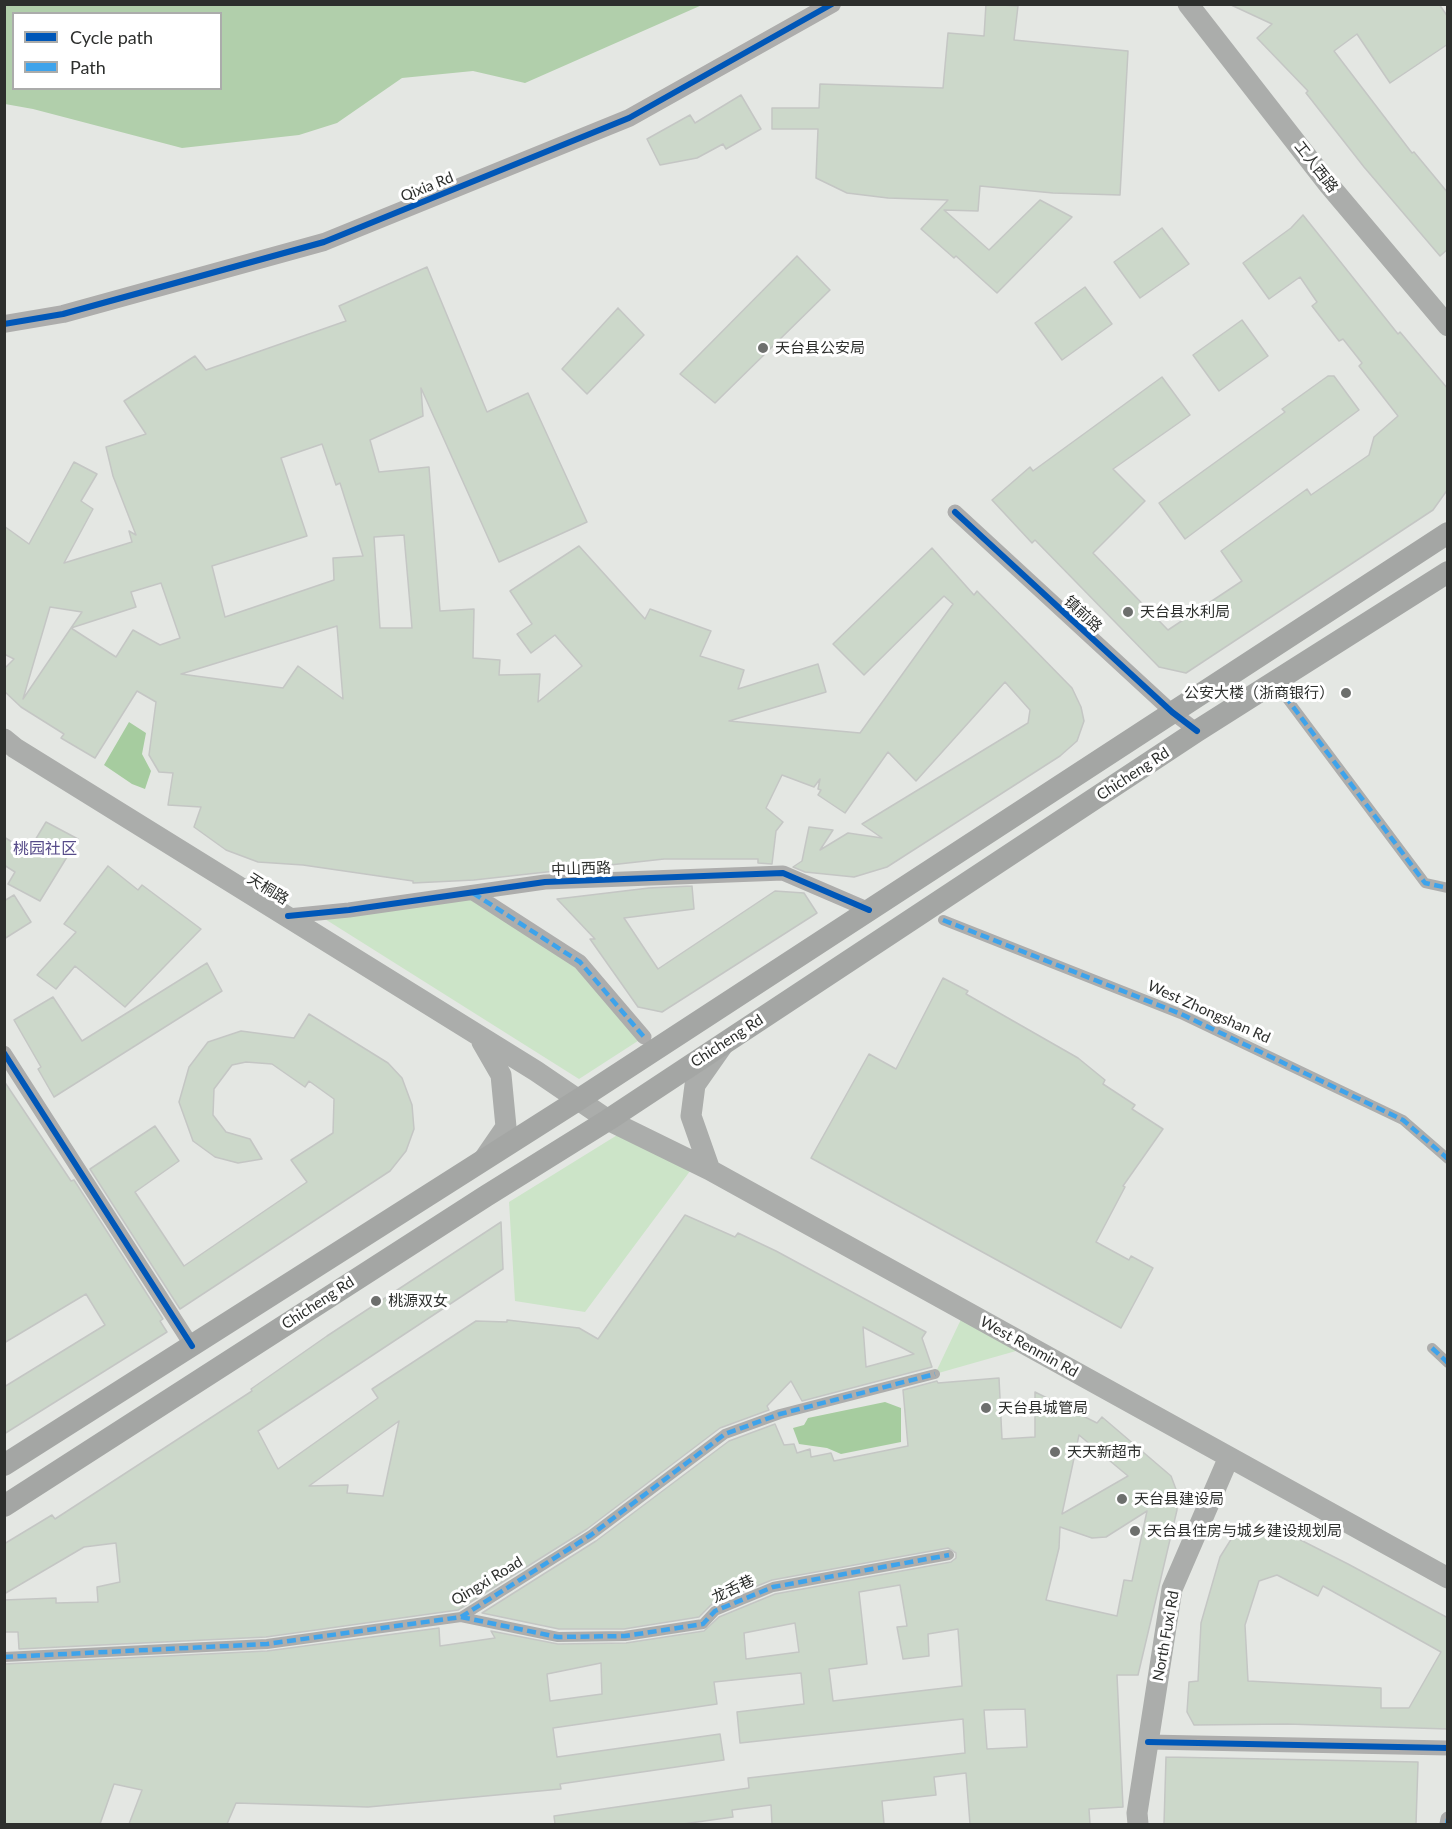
<!DOCTYPE html>
<meta charset="utf-8">
<style>
body{margin:0}
#map{position:relative;width:1452px;height:1829px;overflow:hidden;background:#e4e7e3;font-family:Lato,sans-serif}
canvas{display:block}
.frame{position:absolute;inset:0;border:6px solid #2d2f2d;pointer-events:none}
.legend{position:absolute;left:12px;top:12px;width:210px;height:78px;box-sizing:border-box;background:#fff;border:2px solid #abacab;margin:0;padding:8px 10px;list-style:none;font-size:18px;color:#2d2f2d}
.legend li{display:flex;align-items:center;gap:12px;height:30px}
.legend b{width:30px;border:2px solid #abacab}
</style>
<div id="map">
<canvas width="1452" height="1829"></canvas>
<div class="frame"></div>
<ul class="legend">
<li><b style="height:8px;background:#0057b8"></b>Cycle path</li>
<li><b style="height:8px;background:#3ea3eb"></b>Path</li>
</ul>
</div>
<script>
const ctx = document.querySelector('canvas').getContext('2d');
ctx.lineJoin = 'round';
function fillPath(path, color) {
  ctx.fillStyle = color;
  ctx.fill(path, 'evenodd');
}
function poly(rows) {
  const path = new Path2D();
  for (const r of rows) {
    path.moveTo(r[0], r[1]);
    for (let i = 2; i < r.length; i += 2) path.lineTo(r[i], r[i + 1]);
  }
  return path;
}
function stroke(path, color, width, dash) {
  ctx.strokeStyle = color;
  ctx.lineWidth = width;
  ctx.lineCap = dash ? 'butt' : 'round';
  ctx.setLineDash(dash || []);
  ctx.stroke(path);
}
function drawText(font, color, halo, rows, align = 'center') {
  ctx.font = font + ' Lato,"Noto Sans SC",sans-serif';
  ctx.lineWidth = 6;
  ctx.setLineDash([]);
  ctx.textBaseline = 'middle';
  ctx.strokeStyle = halo;
  ctx.fillStyle = color;
  for (const [text, x, y, turn = 0] of rows) {
    ctx.save();
    ctx.translate(x, y);
    ctx.rotate((+turn || 0) * Math.PI / 180);
    ctx.textAlign = isNaN(turn) ? turn : align;
    if (halo) ctx.strokeText(text, 0, 0);
    ctx.fillText(text, 0, 0);
    ctx.restore();
  }
}
fillPath(poly([
 [473,893,580,962,644,1037,579,1079,317,914],
 [627,1129,696,1163,585,1312,515,1301,509,1202],
 [965,1311,1030,1347,935,1374]
]), '#cce4c8');
fillPath(poly([
 [5,4,702,4,702,5,525,83,473,71,402,78,337,123,299,135,182,148,33,109,5,104],
 [14,14,220,14,220,88,14,88]
]), '#b1cfab');
fillPath(poly([
 [129,722,146,733,142,754,151,771,145,789,132,784,104,765],
 [885,1402,901,1408,901,1442,841,1454,827,1448,799,1444,793,1428,804,1425,808,1418]
]), '#a6cc9f');
const building = poly([
 [986,4,1018,6,1014,40,1128,51,1120,195,1053,193,980,186,978,211,944,210,989,250,1040,200,1072,217,997,293,956,256,954,258,921,229,948,200,888,198,847,193,816,178,818,129,772,129,772,108,819,108,820,84,943,88,948,33,984,36,986,4],
 [1229,4,1439,4,1448,17,1448,44,1390,83,1357,34,1334,51,1412,153,1414,152,1448,193,1448,249,1440,256,1364,167,1306,93,1308,91,1257,38,1272,24,1229,4],
 [741,95,761,129,726,149,723,144,697,158,660,165,647,139,690,115,695,123,741,95],
 [1303,215,1398,334,1400,332,1448,389,1448,489,1433,510,1186,673,1159,667,1035,540,1032,543,992,500,1030,467,1033,471,1162,377,1190,415,1113,469,1145,501,1093,553,1168,630,1242,581,1221,551,1307,489,1311,495,1369,455,1374,437,1398,416,1359,366,1362,363,1343,339,1339,341,1312,306,1317,302,1300,277,1269,299,1243,263,1291,228,1303,215],
 [1162,228,1189,264,1140,298,1114,262,1162,228],
 [797,256,830,290,715,403,680,374,797,256],
 [427,267,487,412,528,393,587,522,499,562,421,388,423,416,370,440,379,472,429,467,440,611,474,609,473,658,500,660,499,675,540,674,538,702,582,666,555,635,531,653,517,634,532,624,510,591,579,546,645,619,650,609,711,631,700,656,744,670,738,689,818,664,826,692,729,721,860,733,953,604,944,596,864,675,833,644,932,548,974,595,977,591,1072,688,1081,707,1084,721,1077,741,1060,756,887,867,854,877,805,872,793,867,802,861,809,827,833,830,820,850,848,833,882,838,862,824,1028,723,1030,710,1005,682,916,781,888,752,845,813,818,795,821,790,818,789,820,779,814,787,782,775,766,808,783,822,776,831,772,864,758,863,758,859,664,859,474,880,413,883,413,881,303,865,258,862,226,850,194,827,201,807,168,805,173,773,159,772,149,755,156,702,137,691,95,758,61,738,64,734,21,707,4,691,4,669,14,659,4,654,4,526,29,544,74,462,97,474,81,501,93,509,64,563,132,542,129,531,136,535,113,476,106,447,146,434,124,401,195,356,206,370,346,321,339,306,427,267],
 [322,444,336,485,340,483,363,556,333,558,334,580,225,617,212,566,307,536,281,458,322,444],
 [404,535,412,628,380,628,374,537,404,535],
 [161,583,180,638,160,645,133,630,116,657,71,628,23,699,50,607,82,612,71,628,136,607,131,592,161,583],
 [337,626,343,699,298,666,283,688,181,674,337,626],
 [1085,287,1112,324,1062,360,1035,323,1085,287],
 [618,308,644,335,587,394,562,369,618,308],
 [1242,320,1268,356,1219,391,1193,355,1242,320],
 [1328,376,1334,376,1359,410,1185,539,1159,503,1285,412,1282,409,1328,376],
 [46,822,78,839,40,901,8,884,15,872,4,865,4,837,28,852,46,822],
 [108,866,138,890,142,885,201,929,125,1007,75,966,56,989,37,975,76,932,64,924,108,866],
 [692,886,694,909,624,918,658,969,775,891,804,893,817,913,662,1012,638,1007,590,939,595,939,557,899,649,888,692,886],
 [14,895,31,922,4,939,4,901,14,895],
 [207,963,222,991,54,1097,38,1069,41,1067,14,1020,53,997,82,1041,207,963],
 [943,978,968,991,966,994,1078,1058,1105,1080,1103,1084,1135,1105,1132,1109,1163,1129,1123,1186,1125,1187,1096,1242,1129,1260,1131,1256,1153,1268,1121,1328,811,1158,869,1054,896,1069,943,978],
 [309,1014,388,1063,402,1078,412,1105,414,1129,406,1151,390,1171,180,1309,90,1169,155,1126,179,1161,135,1192,184,1266,307,1182,291,1160,333,1133,334,1099,309,1081,305,1087,272,1064,246,1062,232,1065,214,1089,213,1115,226,1132,250,1139,262,1159,238,1163,215,1157,193,1141,179,1102,189,1067,208,1042,241,1031,294,1038,309,1014],
 [4,1081,71,1181,74,1180,163,1319,160,1321,167,1332,4,1434,4,1387,105,1325,86,1294,4,1343,4,1081],
 [685,1215,735,1237,738,1233,776,1251,926,1332,922,1338,932,1367,802,1401,791,1381,767,1406,769,1410,720,1428,587,1529,458,1610,266,1637,19,1649,18,1632,4,1632,4,1600,56,1598,56,1603,98,1602,97,1587,120,1582,116,1543,84,1547,4,1594,4,1544,52,1515,55,1519,252,1391,251,1389,327,1336,501,1222,503,1269,258,1431,278,1469,378,1398,372,1389,476,1321,507,1322,507,1320,579,1328,598,1339,685,1215],
 [863,1327,914,1354,866,1367,863,1327],
 [399,1421,383,1496,347,1493,348,1485,309,1486,399,1421],
 [999,1378,1002,1439,1035,1437,1035,1392,1097,1423,1102,1417,1171,1476,1177,1492,1177,1510,1138,1675,1117,1675,1123,1807,1089,1809,1090,1824,970,1824,966,1773,934,1777,936,1795,882,1801,884,1824,772,1824,771,1805,732,1810,733,1817,683,1824,555,1824,554,1816,749,1788,748,1778,965,1753,963,1719,740,1743,737,1712,804,1704,801,1673,714,1682,717,1704,553,1728,557,1757,720,1734,724,1760,560,1784,561,1789,368,1807,236,1803,227,1824,129,1824,142,1790,114,1784,100,1824,4,1824,4,1664,267,1651,439,1628,440,1646,495,1638,491,1631,558,1644,626,1643,704,1631,719,1617,775,1594,951,1562,956,1558,956,1553,948,1548,772,1580,712,1604,699,1617,624,1629,559,1629,482,1613,596,1541,729,1441,775,1424,784,1445,794,1444,797,1453,810,1449,811,1457,831,1453,834,1461,908,1446,903,1390,937,1381,938,1383,999,1378],
 [1079,1435,1128,1476,1062,1514,1079,1435],
 [1147,1511,1132,1581,1124,1580,1117,1616,1046,1600,1059,1548,1060,1527,1092,1538,1106,1537,1147,1511],
 [900,1585,907,1626,897,1627,903,1659,929,1656,928,1634,958,1629,962,1686,833,1701,829,1669,867,1664,859,1592,900,1585],
 [795,1623,799,1652,746,1659,744,1633,795,1623],
 [601,1663,602,1694,550,1701,547,1674,601,1663],
 [1025,1709,1027,1747,987,1749,984,1710,1025,1709],
 [1258,1524,1271,1525,1348,1564,1448,1618,1448,1729,1287,1724,1194,1725,1187,1712,1189,1682,1198,1681,1201,1623,1220,1557,1235,1533,1258,1524],
 [1277,1575,1318,1596,1323,1586,1441,1652,1409,1708,1381,1708,1381,1688,1248,1681,1245,1625,1259,1581,1277,1575],
 [1166,1757,1418,1762,1416,1824,1164,1824,1166,1757]
]);
fillPath(building, '#ccd8ca');
stroke(building, '#c4c6c4', 1.5);
stroke(poly([
 [1285,696,1425,883,1448,888],
 [943,920,1181,1014,1403,1120,1448,1159],
 [1432,1348,1448,1363],
 [461,1617,558,1637,625,1636,703,1624,715,1611,773,1587,949,1555],
 [4,1657,267,1644,461,1617,591,1535,725,1434,780,1414,935,1374]
]), '#adadac', 10);
stroke(poly([
 [955,512,1172,712,1197,731],
 [473,893,580,962,644,1037],
 [288,916,349,910,545,882,783,873,869,910],
 [4,1053,192,1346],
 [1148,1742,1448,1748],
 [1447,1824,1448,1819]
]), '#adadac', 15);
stroke(poly([
 [4,324,63,314,324,242,629,118,832,4]
]), '#adadac', 18);
stroke(poly([
 [1188,4,1329,185,1448,326],
 [4,739,15,748,536,1071,608,1120,710,1170,1448,1578],
 [482,1042,501,1075,506,1127,484,1159],
 [710,1170,691,1116,695,1085,723,1045],
 [1138,1824,1137,1813,1172,1589,1229,1457]
]), '#abadab', 21);
stroke(poly([
 [4,1465,578,1100,1448,533],
 [4,1506,486,1196,608,1120,1197,731,1448,572]
]), '#a4a6a4', 22);
stroke(poly([
 [1285,696,1425,883,1448,888],
 [473,893,580,962,644,1037],
 [943,920,1181,1014,1403,1120,1448,1159],
 [1432,1348,1448,1363],
 [461,1617,558,1637,625,1636,703,1624,715,1611,773,1587,949,1555],
 [4,1657,267,1644,461,1617,591,1535,725,1434,780,1414,935,1374],
 [1447,1824,1448,1819]
]), '#3ea3eb', 4.5, [9, 4.5]);
stroke(poly([
 [4,324,63,314,324,242,629,118,832,4],
 [955,512,1172,712,1197,731],
 [288,916,349,910,545,882,783,873,869,910],
 [4,1053,192,1346],
 [1148,1742,1448,1748]
]), '#0057b8', 6);
for (const [x, y, r, color] of [
 [763,348,6,"#6d6f6d"],
 [1128,612,6,"#6d6f6d"],
 [1346,693,6,"#6d6f6d"],
 [376,1301,6,"#6d6f6d"],
 [986,1408,6,"#6d6f6d"],
 [1055,1452,6,"#6d6f6d"],
 [1122,1499,6,"#6d6f6d"],
 [1135,1531,6,"#6d6f6d"]
]) {
  const dot = new Path2D();
  dot.arc(x, y, r, 0, 2 * Math.PI);
  ctx.fillStyle = color;
  ctx.fill(dot);
  stroke(dot, '#fff', 2);
}
drawText('15px', '#2d2f2d', '#fff', [
 ["工人西路",1316,167,52],
 ["Qixia Rd",427,187,-22],
 ["镇前路",1083,614,43],
 ["Chicheng Rd",1133,774,-33],
 ["中山西路",581,869,-2],
 ["天桐路",268,889,32],
 ["West Zhongshan Rd",1209,1012,24],
 ["Chicheng Rd",727,1041,-33],
 ["Chicheng Rd",318,1303,-33],
 ["West Renmin Rd",1029,1347,29],
 ["Qingxi Road",487,1581,-31],
 ["龙舌巷",733,1589,-25],
 ["North Fuxi Rd",1166,1636,-80]
]);
drawText('15px', '#2d2f2d', '#fff', [
 ["天台县公安局",775,348],
 ["天台县水利局",1140,612],
 ["公安大楼（浙商银行）",1334,693,"right"],
 ["桃源双女",388,1301],
 ["天台县城管局",998,1408],
 ["天天新超市",1067,1452],
 ["天台县建设局",1134,1499],
 ["天台县住房与城乡建设规划局",1147,1531]
], 'left');
drawText('16px', '#564b89', '#fff', [
 ["桃园社区",45,849]
]);
</script>
